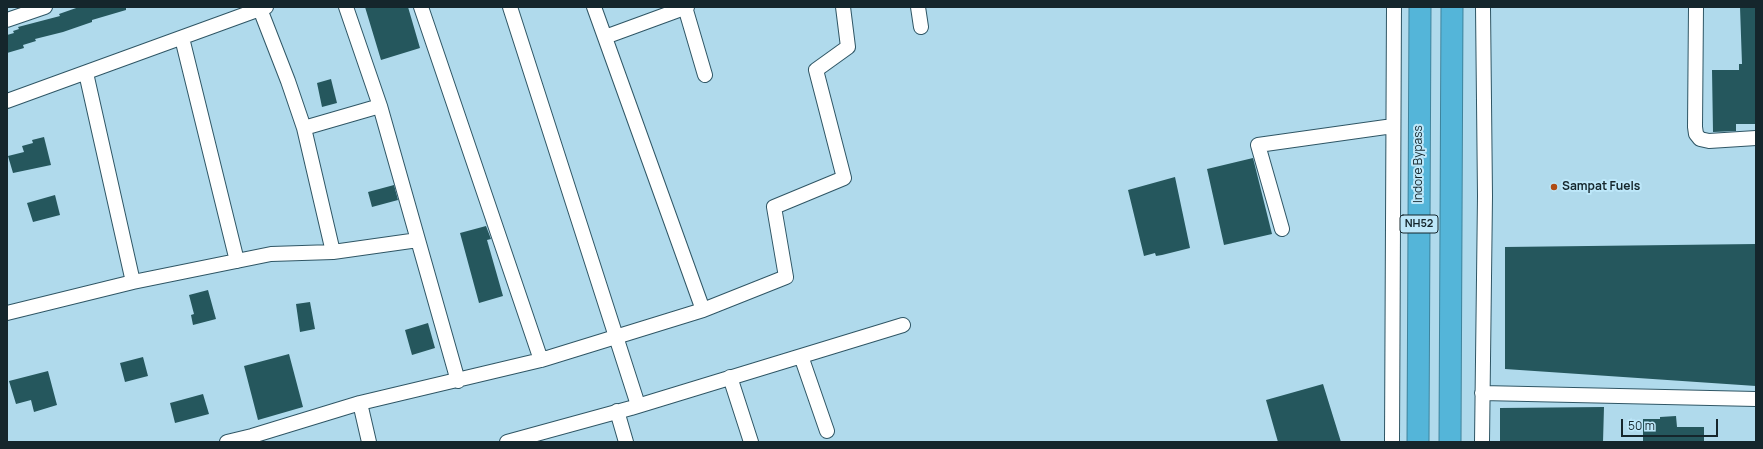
<!DOCTYPE html>
<style>
body{margin:0}
#map{position:relative;width:1763px;height:449px;overflow:hidden;background:#b0daec;font-family:Manrope,sans-serif}
canvas{display:block}
.frame{position:absolute;inset:0;border:8px solid #15262c;pointer-events:none}
.scale{position:absolute;left:1621px;top:419px;width:97px;height:18px;box-sizing:border-box;border:2px solid #15262c;border-top:0;padding-left:5px;font-size:12px;line-height:14px;white-space:nowrap;color:#15262c;-webkit-text-stroke:3px #bde7f9;paint-order:stroke}
</style>
<div id="map">
<canvas width="1763" height="449"></canvas>
<div class="frame"></div>
<div class="scale">50 m</div>
</div>
<script>
const ctx = document.querySelector('canvas').getContext('2d');
ctx.lineJoin = 'round';
function fillPath(path, color) {
  ctx.fillStyle = color;
  ctx.fill(path, 'evenodd');
}
function poly(rows) {
  const path = new Path2D();
  for (const r of rows) {
    path.moveTo(r[0], r[1]);
    for (let i = 2; i < r.length; i += 2) path.lineTo(r[i], r[i + 1]);
  }
  return path;
}
function stroke(path, color, width, dash) {
  ctx.strokeStyle = color;
  ctx.lineWidth = width;
  ctx.lineCap = dash ? 'butt' : 'round';
  ctx.setLineDash(dash || []);
  ctx.stroke(path);
}
function drawText(font, color, halo, rows, align = 'center') {
  ctx.font = font + ' Manrope,sans-serif';
  ctx.lineWidth = 4;
  ctx.setLineDash([]);
  ctx.textBaseline = 'middle';
  ctx.strokeStyle = halo;
  ctx.fillStyle = color;
  for (const [text, x, y, turn = 0] of rows) {
    ctx.save();
    ctx.translate(x, y);
    ctx.rotate((+turn || 0) * Math.PI / 180);
    ctx.textAlign = isNaN(turn) ? turn : align;
    if (halo) ctx.strokeText(text, 0, 0);
    ctx.fillText(text, 0, 0);
    ctx.restore();
  }
}
fillPath(poly([
 [79,7,126,7,126,10,92,20,92,22,63,32,35,39,36,41,23,45,24,48,7,53,7,35,14,33,13,31,19,29,18,27,60,16,59,14],
 [365,7,408,7,420,48,381,60],
 [1740,7,1756,7,1756,124,1736,124,1736,131,1713,132,1712,70,1739,70,1739,64,1742,64],
 [331,79,337,103,322,107,317,83],
 [44,137,51,165,13,173,8,156,24,152,22,146,33,143,32,140],
 [1253,158,1272,234,1224,245,1207,169],
 [1175,177,1190,248,1162,255,1156,256,1155,253,1144,256,1128,190],
 [394,185,398,200,372,207,368,192],
 [55,195,60,215,33,222,27,203],
 [486,226,491,239,487,240,503,296,479,303,460,233],
 [1756,244,1756,386,1505,369,1505,247],
 [208,290,216,319,193,325,191,315,194,314,189,295],
 [310,302,315,329,300,332,296,304],
 [428,323,435,348,412,355,405,330],
 [289,354,303,407,258,420,244,366],
 [143,357,148,376,125,382,120,363],
 [48,371,57,405,34,412,31,400,16,404,9,381],
 [1323,384,1341,442,1278,442,1266,400],
 [203,394,209,414,175,423,170,403],
 [1604,407,1603,442,1500,442,1500,408],
 [1676,416,1677,427,1704,427,1704,442,1643,442,1643,419,1660,419,1660,417]
]), '#25575d');
const minor = poly([
 [266,7,260,9,288,81,304,128,380,106,458,381],
 [346,7,380,106],
 [421,7,541,360],
 [510,7,638,405],
 [594,7,703,310],
 [685,7,705,75],
 [918,7,921,27],
 [1696,7,1695,127,1696,134,1700,139,1709,141,1756,138],
 [7,20,45,7],
 [605,37,687,7],
 [182,38,237,261],
 [86,73,133,282],
 [7,101,260,9,259,7],
 [304,128,333,252,418,240],
 [1282,229,1258,145,1393,126],
 [7,313,133,282,271,254,333,252],
 [801,356,827,431],
 [730,377,751,442],
 [1482,393,1756,399],
 [360,403,369,442],
 [617,411,626,442],
 [227,442,252,436,360,403,541,360,703,310,786,277,774,207,844,178,816,70,848,47,843,7],
 [507,442,631,408,903,325],
 [1392,442,1394,7],
 [1482,442,1485,196,1483,7]
]);
const highway = poly([
 [1418,442,1420,7],
 [1450,442,1452,7]
]);
stroke(minor, '#2f5665', 16);
stroke(highway, '#3e839c', 23);
stroke(minor, '#fff', 14);
stroke(highway, '#54b5d9', 21);
for (const [x, y, r, color] of [
 [1554,187,4,"#af4c14"]
]) {
  const dot = new Path2D();
  dot.arc(x, y, r, 0, 2 * Math.PI);
  ctx.fillStyle = color;
  ctx.fill(dot);
  stroke(dot, '#bde7f9', 1.5);
}
for (const [x, y, w] of [
 [1419,224,38]
]) {
  const box = new Path2D();
  box.roundRect(x - w / 2, y - 9, w, 18, 3);
  ctx.fillStyle = '#bde7f9';
  ctx.fill(box);
  stroke(box, '#15262c', 1);
}
drawText('bold 11px', '#15262c', null, [
 ["NH52",1419,224]
]);
drawText('12px', '#15262c', '#bde7f9', [
 ["Indore Bypass",1419,164,-90]
]);
drawText('bold 12px', '#15262c', '#bde7f9', [
 ["Sampat Fuels",1562,187]
], 'left');
</script>
